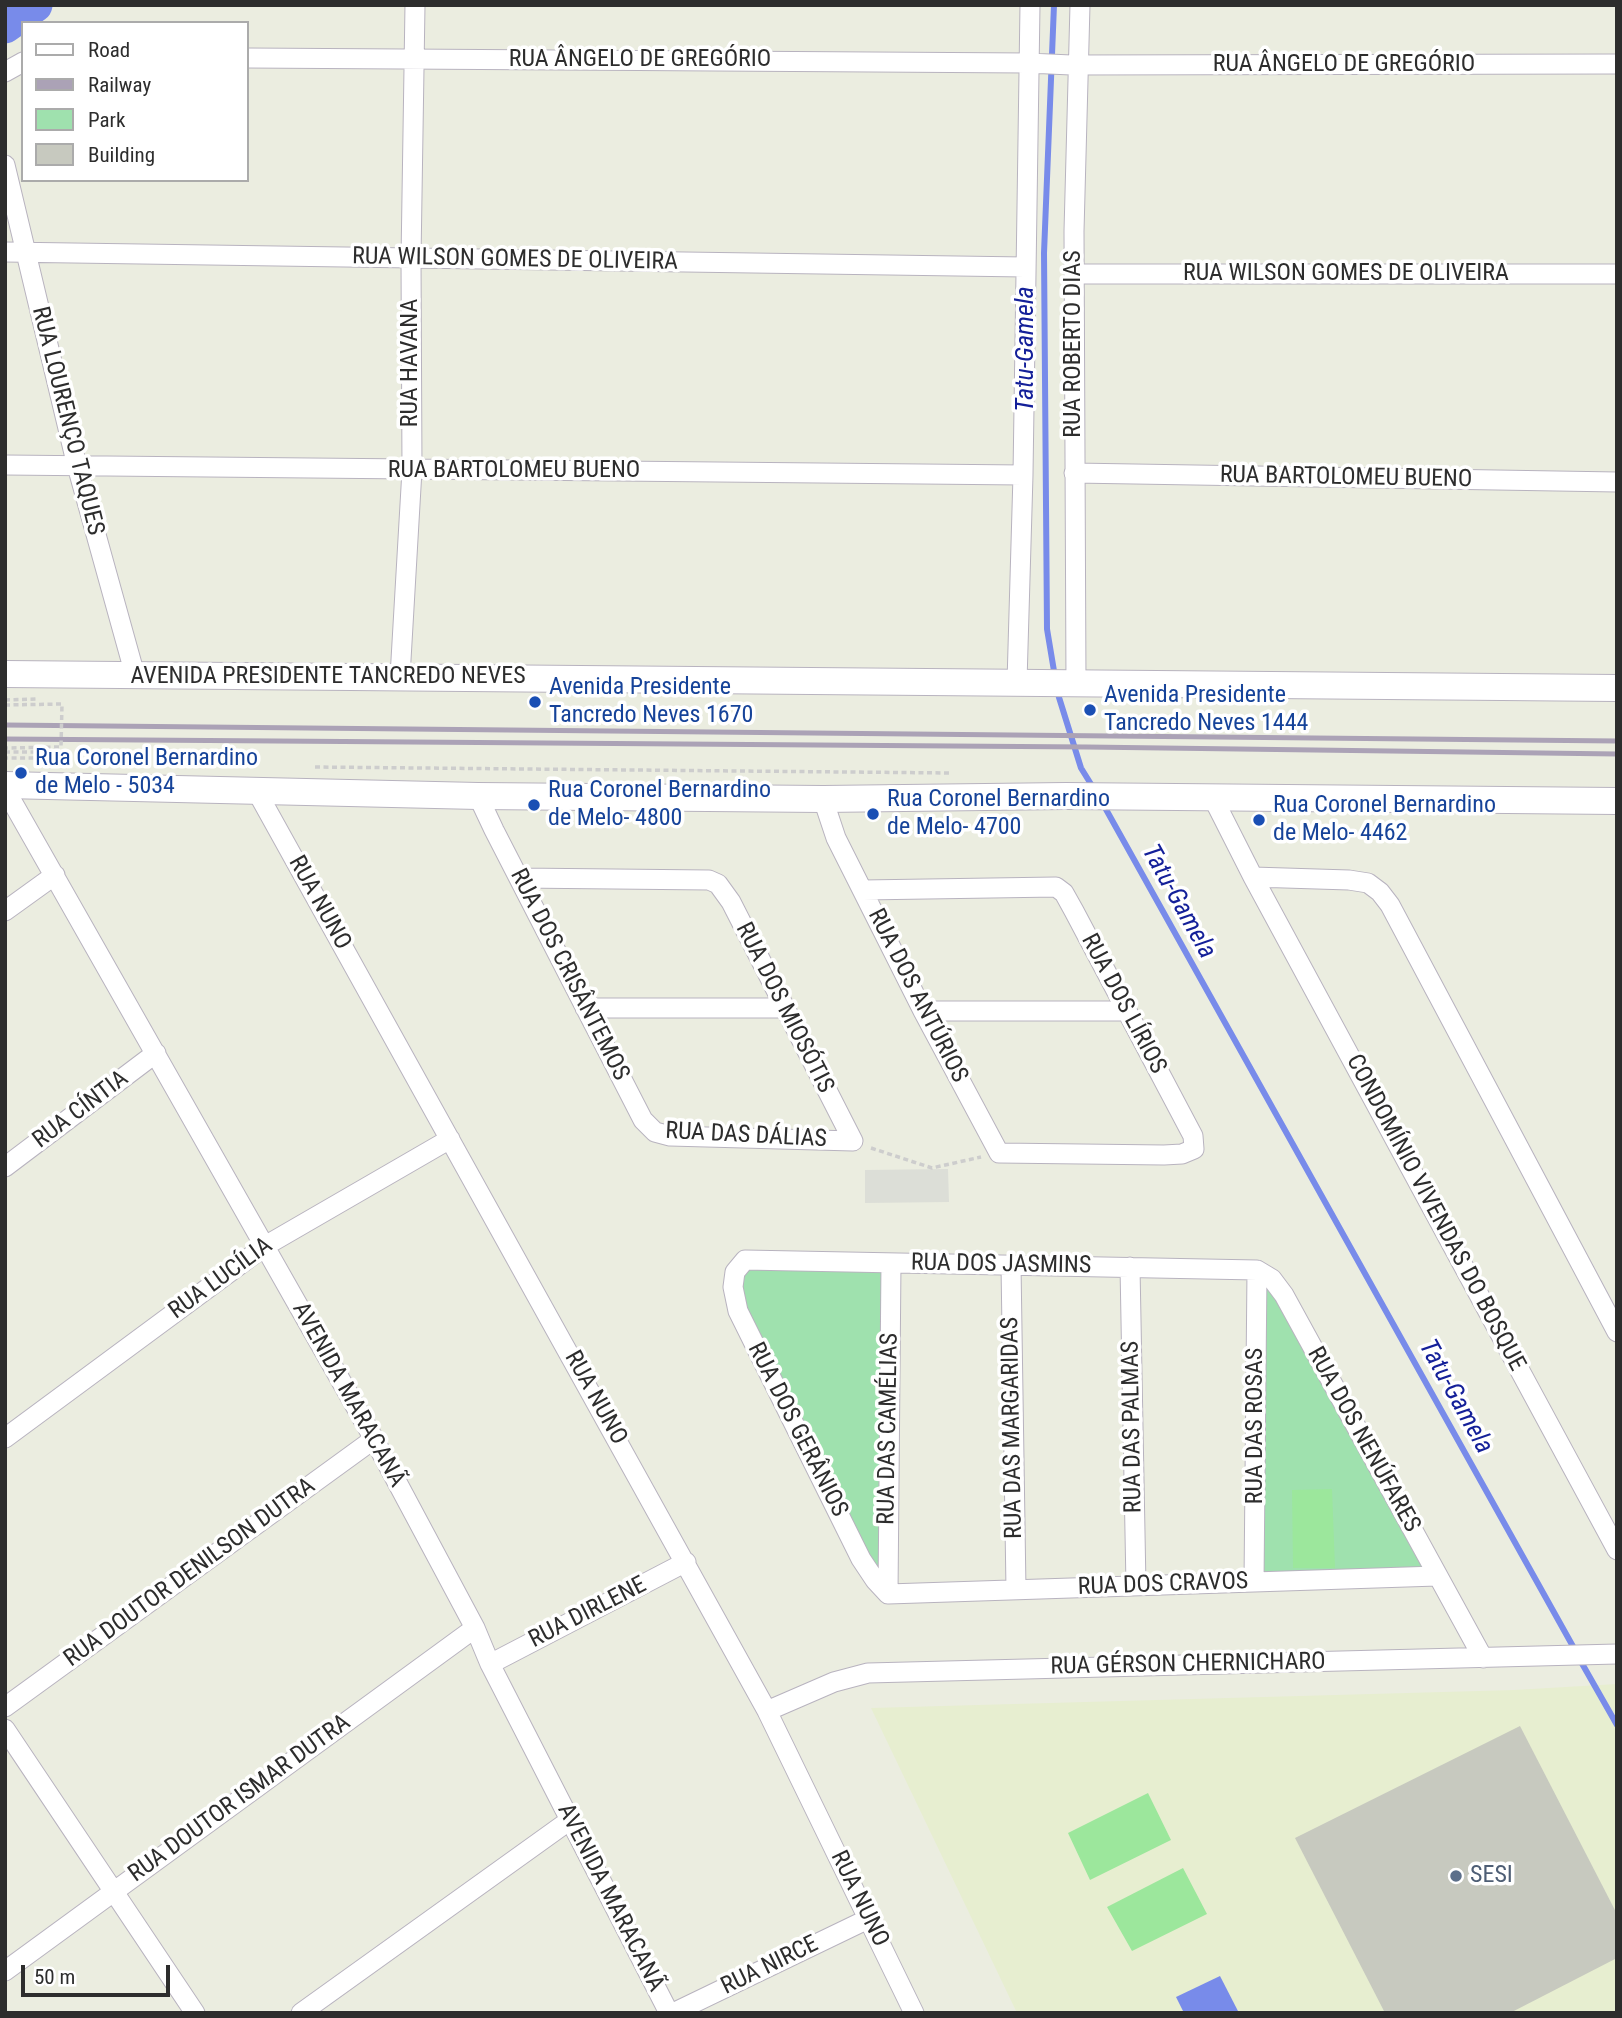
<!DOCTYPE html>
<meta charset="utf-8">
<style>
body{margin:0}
#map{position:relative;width:1622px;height:2018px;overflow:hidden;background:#ebede0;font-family:"Roboto Condensed",sans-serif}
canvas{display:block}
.frame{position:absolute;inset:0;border:7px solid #2d2d2d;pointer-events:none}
.legend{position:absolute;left:21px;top:21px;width:228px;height:161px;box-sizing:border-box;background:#fff;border:2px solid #ababab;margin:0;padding:9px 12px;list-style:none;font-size:21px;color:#2d2d2d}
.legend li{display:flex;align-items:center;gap:14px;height:35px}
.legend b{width:35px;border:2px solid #ababab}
.scale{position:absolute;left:21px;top:1965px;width:149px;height:32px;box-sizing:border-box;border:4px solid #2d2d2d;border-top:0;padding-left:9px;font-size:21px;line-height:24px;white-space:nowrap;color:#2d2d2d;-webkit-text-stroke:5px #fff;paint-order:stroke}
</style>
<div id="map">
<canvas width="1622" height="2018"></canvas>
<div class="frame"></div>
<ul class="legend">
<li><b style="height:9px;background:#fff"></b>Road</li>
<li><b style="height:9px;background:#aba2b6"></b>Railway</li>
<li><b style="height:19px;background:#9fe1ae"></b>Park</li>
<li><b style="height:19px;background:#c7c9bf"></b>Building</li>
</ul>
<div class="scale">50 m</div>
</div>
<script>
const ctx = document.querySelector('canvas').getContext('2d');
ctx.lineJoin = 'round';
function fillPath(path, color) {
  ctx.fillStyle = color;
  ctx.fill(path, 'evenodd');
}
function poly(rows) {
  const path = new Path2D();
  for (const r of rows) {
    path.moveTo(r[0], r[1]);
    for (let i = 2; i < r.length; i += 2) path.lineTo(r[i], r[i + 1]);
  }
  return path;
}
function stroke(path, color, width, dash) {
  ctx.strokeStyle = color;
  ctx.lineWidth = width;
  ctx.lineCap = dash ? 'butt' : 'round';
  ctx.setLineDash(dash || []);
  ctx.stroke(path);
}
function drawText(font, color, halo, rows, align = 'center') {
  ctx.font = font + ' "Roboto Condensed",sans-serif';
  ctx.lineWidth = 7;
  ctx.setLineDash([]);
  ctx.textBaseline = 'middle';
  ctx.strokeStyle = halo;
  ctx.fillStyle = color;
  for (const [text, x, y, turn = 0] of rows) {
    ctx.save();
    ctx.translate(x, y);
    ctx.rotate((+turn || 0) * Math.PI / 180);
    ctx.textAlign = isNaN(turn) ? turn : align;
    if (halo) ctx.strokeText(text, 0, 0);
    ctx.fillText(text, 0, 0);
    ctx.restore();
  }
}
fillPath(poly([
 [1617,1684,1617,2013,1017,2013,871,1708,1514,1690]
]), '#e7eed0');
fillPath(poly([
 [745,1260,887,1266,881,1587,744,1311,740,1276],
 [1261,1277,1268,1281,1431,1573,1261,1576]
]), '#9fe1ae');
fillPath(poly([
 [1332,1489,1335,1568,1293,1568,1292,1490],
 [1148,1793,1171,1840,1090,1880,1068,1833],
 [1183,1868,1207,1914,1132,1951,1107,1907]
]), '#9ce79c');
fillPath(poly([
 [948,1169,949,1202,865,1203,865,1170]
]), '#dcded7');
fillPath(poly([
 [1220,1976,1239,2013,1184,2013,1176,1997]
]), '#788bea');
stroke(poly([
 [1054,5,1044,253,1047,629,1055,677],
 [1057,691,1081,768,1094,789],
 [1103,804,1575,1650],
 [1580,1660,1617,1725]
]), '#788bea', 6);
stroke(poly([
 [5,26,35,5]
]), '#788bea', 35);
fillPath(poly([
 [1520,1726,1617,1914,1617,1958,1510,2013,1385,2013,1295,1838]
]), '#c7c9bf');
const minor = poly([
 [247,58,1028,63,1071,65,1617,64],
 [5,72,23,62],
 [5,165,77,466,135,675],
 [5,252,1025,267],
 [1075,274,1617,274],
 [5,465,1023,475],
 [1074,473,1617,482],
 [400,677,412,470,411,259,415,5],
 [1017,682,1023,475,1030,5],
 [1076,683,1074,231,1080,5],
 [5,789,374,1439,475,1628,490,1664,669,2013],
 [257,792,767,1711,914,2013],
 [478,796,494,830,643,1120,655,1132,670,1136,853,1141,731,902,718,884,709,880,519,878],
 [1213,798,1253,877,1617,1550],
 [823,799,836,838,923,1011,999,1153,1164,1155,1182,1154,1194,1149,1193,1136,1074,911,1064,893,1056,887,863,890],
 [1253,877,1349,880,1368,883,1380,892,1390,905,1617,1332],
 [5,911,55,875],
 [585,1008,784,1008],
 [923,1011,1127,1011],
 [5,1167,156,1053],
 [1011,1265,1016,1590],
 [1130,1267,1136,1586],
 [1257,1270,1272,1279,1284,1295,1483,1658],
 [5,1438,265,1246,450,1139],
 [1254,1582,1257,1270],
 [888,1594,875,1580,861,1559,738,1311,733,1287,735,1272,745,1260,1257,1270],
 [888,1594,1437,1576],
 [888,1594,891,1263],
 [490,1664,686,1562],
 [5,1707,374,1439],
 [767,1711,834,1682,868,1673,1617,1654],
 [5,1729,195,2013],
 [5,1971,475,1628],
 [301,2013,570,1820],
 [673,2013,868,1919]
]);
const secondary = poly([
 [5,674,1617,688],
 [5,785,478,796,823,799,1066,796,1617,801]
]);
stroke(minor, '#b8b3bf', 21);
stroke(secondary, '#b8b3bf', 28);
stroke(poly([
 [5,700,38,699],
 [5,752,55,752,54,758,5,758],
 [315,767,952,773],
 [871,1148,932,1168,981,1157]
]), '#cdcdcd', 3.5, [5, 3.5]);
stroke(minor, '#fff', 19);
stroke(secondary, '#fff', 26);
stroke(poly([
 [5,725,1617,741],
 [5,739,1087,747,1617,754]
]), '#aba2b6', 5);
stroke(poly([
 [5,705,62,704,61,747,5,748]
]), '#cdcdcd', 3.5, [5, 3.5]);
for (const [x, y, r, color] of [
 [535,702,7,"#1a4fb4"],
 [1090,710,7,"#1a4fb4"],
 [21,773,7,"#1a4fb4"],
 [534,805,7,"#1a4fb4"],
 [873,814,7,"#1a4fb4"],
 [1259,820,7,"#1a4fb4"],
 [1456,1876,7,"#5c6f8a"]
]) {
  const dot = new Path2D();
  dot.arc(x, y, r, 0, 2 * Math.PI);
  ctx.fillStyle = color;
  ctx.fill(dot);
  stroke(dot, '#fff', 2.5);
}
drawText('24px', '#2d2d2d', '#fff', [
 ["RUA ÂNGELO DE GREGÓRIO",640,60],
 ["RUA ÂNGELO DE GREGÓRIO",1344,65],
 ["RUA WILSON GOMES DE OLIVEIRA",515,260,1],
 ["RUA WILSON GOMES DE OLIVEIRA",1346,274],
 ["RUA ROBERTO DIAS",1074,344,-90],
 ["RUA HAVANA",411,363,-90],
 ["RUA LOURENÇO TAQUES",67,421,76],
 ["RUA BARTOLOMEU BUENO",514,471],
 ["RUA BARTOLOMEU BUENO",1346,478,1],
 ["AVENIDA PRESIDENTE TANCREDO NEVES",328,677],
 ["RUA NUNO",319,903,61],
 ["RUA DOS CRISÂNTEMOS",569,975,63],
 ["RUA DOS ANTÚRIOS",917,996,63],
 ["RUA DOS LÍRIOS",1123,1004,62],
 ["RUA DOS MIOSÓTIS",784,1008,63],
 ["RUA CÍNTIA",81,1110,-37],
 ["RUA DAS DÁLIAS",746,1136,3],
 ["CONDOMÍNIO VIVENDAS DO BOSQUE",1435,1213,62],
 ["RUA DOS JASMINS",1001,1265,1],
 ["RUA LUCÍLIA",221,1279,-36],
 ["AVENIDA MARACANÃ",348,1395,61],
 ["RUA NUNO",595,1398,61],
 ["RUA DAS ROSAS",1256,1426,-90],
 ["RUA DAS PALMAS",1133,1427,-91],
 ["RUA DAS MARGARIDAS",1013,1428,-91],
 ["RUA DAS CAMÉLIAS",889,1429,-89],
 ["RUA DOS GERÂNIOS",797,1430,63],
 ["RUA DOS NENÚFARES",1363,1440,61],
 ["RUA DOUTOR DENILSON DUTRA",190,1573,-36],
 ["RUA DOS CRAVOS",1163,1585,-2],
 ["RUA DIRLENE",588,1613,-27],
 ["RUA GÉRSON CHERNICHARO",1188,1665,-1],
 ["RUA DOUTOR ISMAR DUTRA",240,1799,-36],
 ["AVENIDA MARACANÃ",610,1898,63],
 ["RUA NUNO",859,1899,64],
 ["RUA NIRCE",770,1966,-26]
]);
drawText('24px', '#164399', '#fff', [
 ["Avenida Presidente",549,688],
 ["Tancredo Neves 1670",549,716],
 ["Avenida Presidente",1104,696],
 ["Tancredo Neves 1444",1104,724],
 ["Rua Coronel Bernardino",35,759],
 ["de Melo - 5034",35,787],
 ["Rua Coronel Bernardino",548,791],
 ["de Melo- 4800",548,819],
 ["Rua Coronel Bernardino",887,800],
 ["de Melo- 4700",887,828],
 ["Rua Coronel Bernardino",1273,806],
 ["de Melo- 4462",1273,834]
], 'left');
drawText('24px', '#4e5e75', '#fff', [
 ["SESI",1470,1876]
], 'left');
drawText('italic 26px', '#142099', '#fff', [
 ["Tatu-Gamela",1026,349,-90],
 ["Tatu-Gamela",1178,902,61],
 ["Tatu-Gamela",1455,1397,61]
]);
</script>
